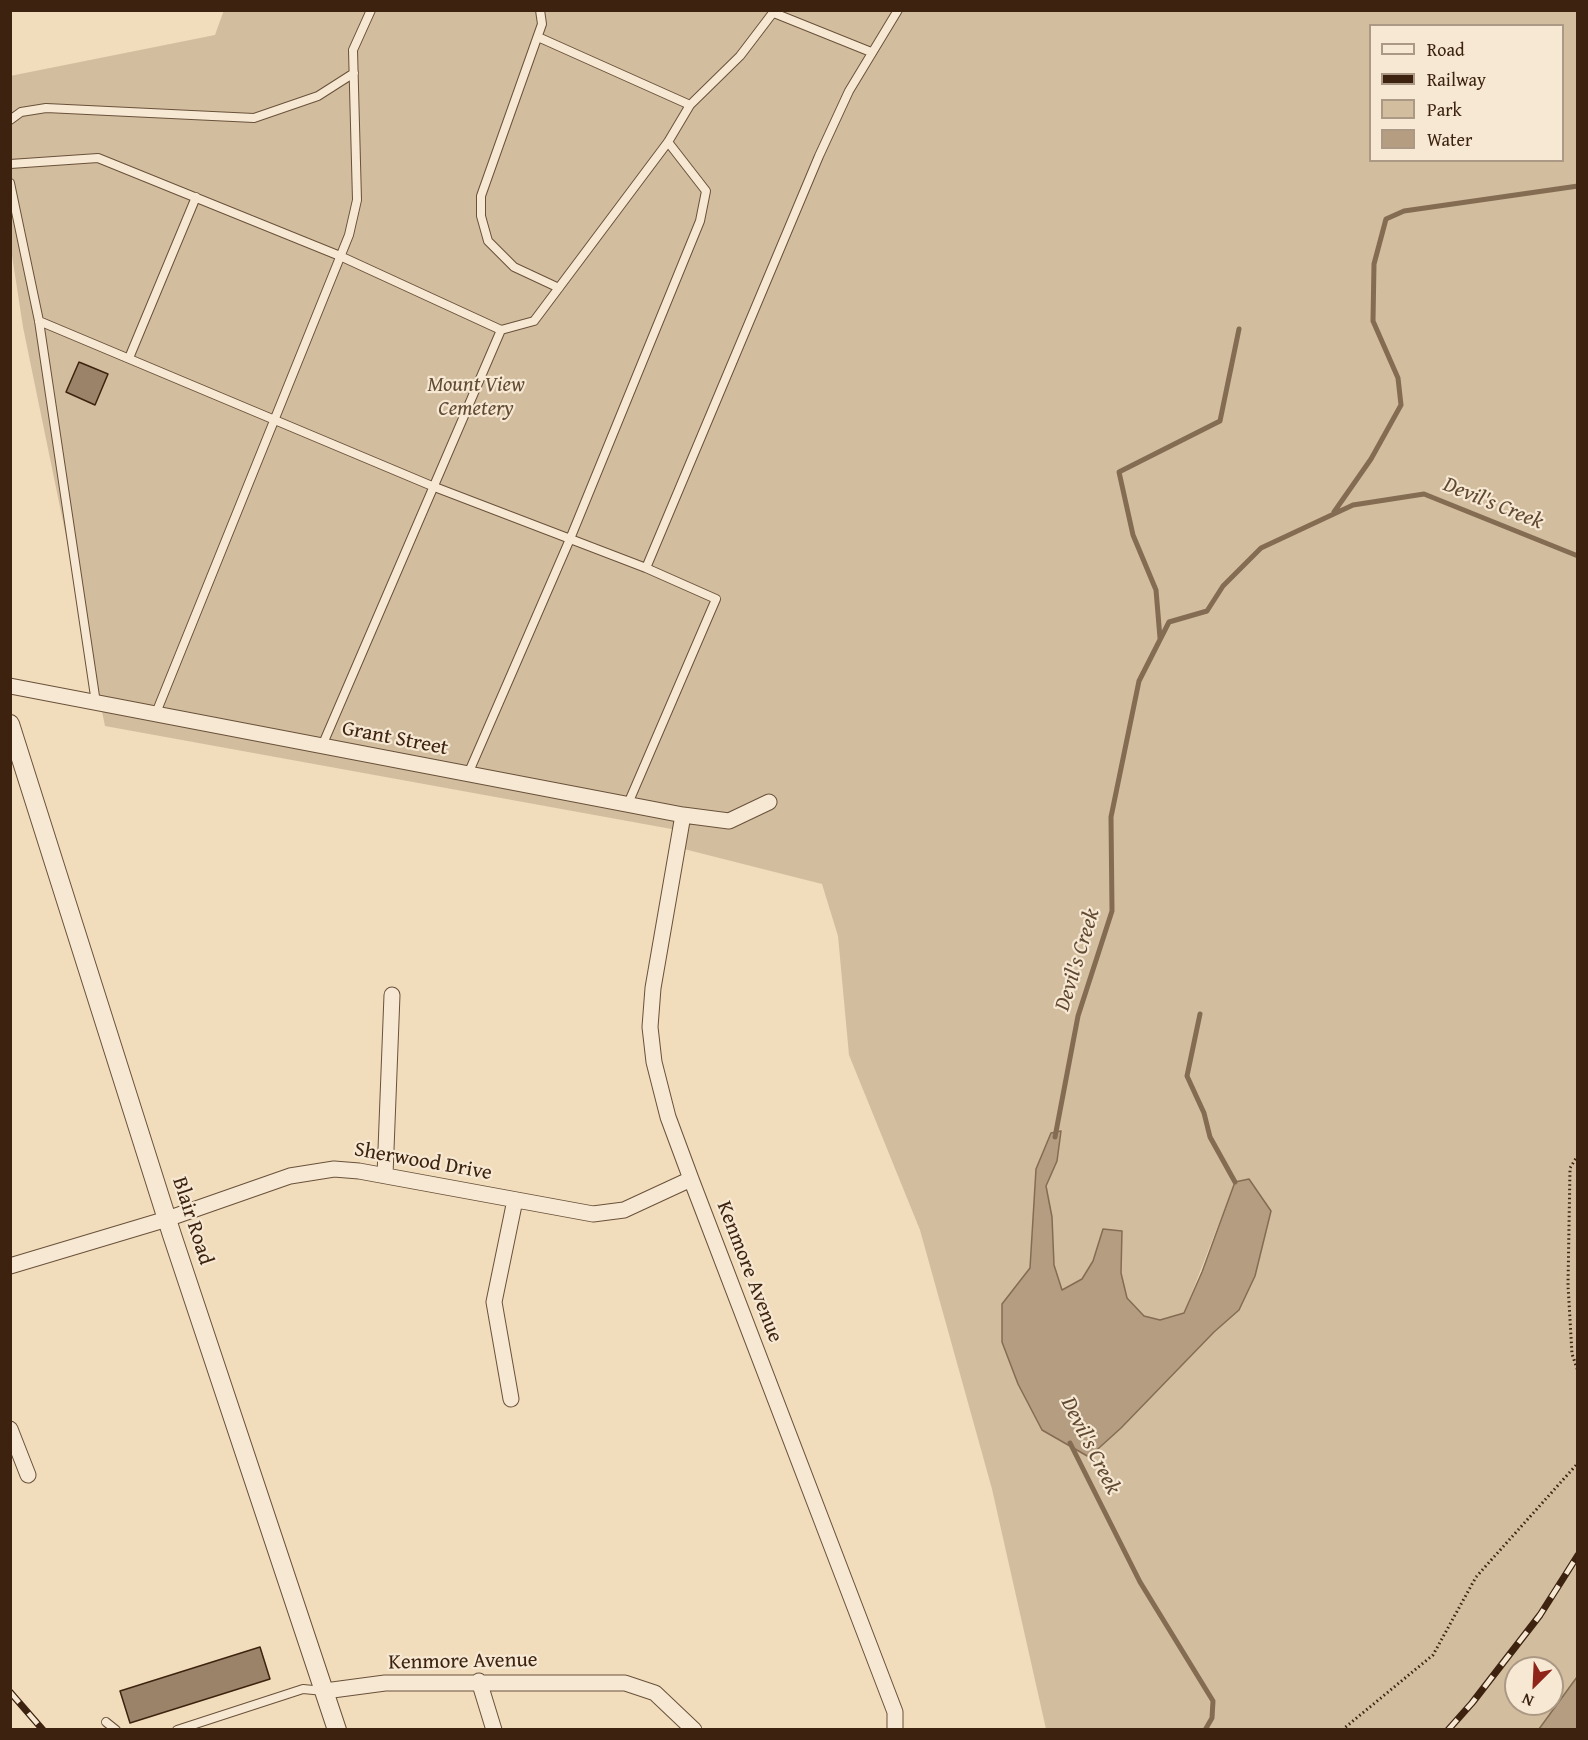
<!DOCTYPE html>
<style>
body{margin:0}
#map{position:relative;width:1588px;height:1740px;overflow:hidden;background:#f1dcbc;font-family:"Gentium Book Plus",serif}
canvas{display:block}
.frame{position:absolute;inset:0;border:12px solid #3d230f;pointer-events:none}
.legend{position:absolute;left:1369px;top:24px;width:195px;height:138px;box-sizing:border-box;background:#f6e8d3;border:2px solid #ac9985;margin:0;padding:8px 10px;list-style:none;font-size:18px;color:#3d230f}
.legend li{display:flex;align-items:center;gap:12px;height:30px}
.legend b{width:30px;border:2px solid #ac9985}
.north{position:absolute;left:1504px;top:1656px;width:60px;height:60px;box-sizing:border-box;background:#f6e8d3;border:2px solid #ac9985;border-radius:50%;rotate:204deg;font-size:16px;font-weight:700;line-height:24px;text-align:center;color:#3d230f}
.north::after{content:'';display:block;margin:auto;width:21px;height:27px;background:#8f2418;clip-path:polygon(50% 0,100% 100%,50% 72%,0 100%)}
</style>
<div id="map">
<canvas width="1588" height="1740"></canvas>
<div class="frame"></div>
<ul class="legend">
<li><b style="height:8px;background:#f6e8d3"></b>Road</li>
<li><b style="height:8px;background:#3d230f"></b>Railway</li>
<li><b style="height:16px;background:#d2bd9f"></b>Park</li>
<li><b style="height:16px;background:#b49d81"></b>Water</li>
</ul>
<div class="north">N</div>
</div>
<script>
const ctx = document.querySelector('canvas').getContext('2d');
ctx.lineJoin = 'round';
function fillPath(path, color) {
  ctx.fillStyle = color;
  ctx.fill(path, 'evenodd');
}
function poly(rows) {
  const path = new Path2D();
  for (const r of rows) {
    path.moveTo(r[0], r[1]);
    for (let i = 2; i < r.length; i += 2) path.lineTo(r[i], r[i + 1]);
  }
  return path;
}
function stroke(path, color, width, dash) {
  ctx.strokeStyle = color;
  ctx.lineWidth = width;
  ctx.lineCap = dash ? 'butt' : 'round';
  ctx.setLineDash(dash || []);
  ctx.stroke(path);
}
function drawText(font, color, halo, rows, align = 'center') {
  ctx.font = font + ' "Gentium Book Plus",serif';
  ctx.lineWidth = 4.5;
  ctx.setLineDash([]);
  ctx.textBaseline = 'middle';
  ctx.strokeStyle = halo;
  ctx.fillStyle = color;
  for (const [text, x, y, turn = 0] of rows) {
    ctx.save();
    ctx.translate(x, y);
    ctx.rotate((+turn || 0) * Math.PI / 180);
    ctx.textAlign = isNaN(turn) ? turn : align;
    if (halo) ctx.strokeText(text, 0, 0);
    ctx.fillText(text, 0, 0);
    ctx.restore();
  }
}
fillPath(poly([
 [224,10,1577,11,1578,1677,1539,1729,1046,1729,992,1489,920,1230,849,1055,838,936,822,884,676,847,677,830,105,726,23,327,11,249,10,76,215,35],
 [1370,26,1562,26,1562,160,1370,160],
 [1057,1161,1046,1186,1052,1217,1054,1265,1062,1291,1082,1279,1093,1261,1103,1229,1122,1231,1121,1273,1127,1298,1144,1316,1160,1320,1184,1313,1235,1182,1239,1310,1214,1332,1121,1428,1089,1457,1042,1430,1018,1384,1002,1342,1002,1304,1030,1268,1036,1169],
 [1516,1668,1552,1668,1552,1704,1516,1704]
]), '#d2bd9f');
const water = poly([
 [1061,1131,1057,1161,1046,1186,1052,1217,1054,1265,1062,1290,1082,1279,1093,1261,1103,1229,1122,1231,1121,1273,1127,1298,1144,1316,1160,1320,1184,1313,1202,1272,1235,1182,1249,1179,1271,1211,1255,1276,1239,1310,1214,1332,1121,1428,1089,1457,1042,1430,1018,1384,1002,1342,1002,1304,1030,1268,1036,1169,1051,1133,1061,1131],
 [1577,1677,1577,1729,1539,1729,1577,1677]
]);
fillPath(water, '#b49d81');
stroke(water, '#846c53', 1.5);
stroke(poly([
 [1334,512,1371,459,1401,405,1398,378,1373,321,1374,264,1386,219,1404,211,1578,186],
 [1160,638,1156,590,1133,535,1119,472,1220,421,1239,329],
 [1200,1014,1187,1076,1204,1113,1210,1137,1235,1182],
 [1055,1137,1078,1016,1112,911,1111,817,1139,681,1169,622,1207,611,1223,586,1261,548,1353,505,1424,494,1578,556],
 [1070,1443,1140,1582,1213,1701,1212,1718,1205,1730]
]), '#846c53', 5);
const building = poly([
 [79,362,108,374,95,405,66,392,79,362],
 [260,1647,270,1679,130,1723,120,1691,260,1647]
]);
fillPath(building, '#9b8369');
stroke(building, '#3d230f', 1.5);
const service = poly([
 [540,10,542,24,481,196,481,216,488,241,514,267,559,288],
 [774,13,871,52],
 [538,37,690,105],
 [10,120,21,112,46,108,254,118,318,96,354,73],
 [10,164,98,158,340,256,501,330],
 [10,183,39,321,96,703],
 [39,321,432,486,646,568,716,599,627,806],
 [129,358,196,197],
 [646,568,819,156,849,91,898,10],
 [156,713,349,235,357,200,353,50,371,10],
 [322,746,501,330,534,321,668,142,690,105,740,56,775,10],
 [468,774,570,539,700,221,706,191,668,142],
 [106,1722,116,1730],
 [177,1730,303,1689,324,1691]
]);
const minor = poly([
 [10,686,683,815,729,821,769,802],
 [683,815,653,988,650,1027,654,1062,668,1117,691,1179,895,1712,895,1730],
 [385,1175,392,995],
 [10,1266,167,1219,290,1176,334,1169,359,1171,593,1214,624,1210,691,1179],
 [511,1399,494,1302,515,1200],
 [10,1429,28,1475],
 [479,1681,494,1730],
 [325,1691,385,1683,625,1683,655,1693,694,1730]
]);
const tertiary = poly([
 [10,724,172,1235,337,1730]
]);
stroke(service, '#6a513a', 10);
stroke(minor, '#6a513a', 17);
stroke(tertiary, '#6a513a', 20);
stroke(poly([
 [1578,1155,1570,1168,1568,1285,1572,1354,1578,1371],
 [1342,1730,1433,1655,1476,1577,1578,1463]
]), '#3d230f', 3, [1.5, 3]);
stroke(service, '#f6e8d3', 8);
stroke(minor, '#f6e8d3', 15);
stroke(tertiary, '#f6e8d3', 18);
const rail = poly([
 [10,1692,43,1730],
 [1448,1730,1472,1703,1540,1615,1578,1555]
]);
stroke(rail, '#3d230f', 7);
stroke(rail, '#f6e8d3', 4.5, [14]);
drawText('italic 21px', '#624a33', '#f6e8d3', [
 ["Mount View",476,386],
 ["Cemetery",476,410]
]);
drawText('21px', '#3d230f', '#f6e8d3', [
 ["Grant Street",395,739,11],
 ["Sherwood Drive",423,1162,10],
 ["Blair Road",192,1221,72],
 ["Kenmore Avenue",749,1272,69],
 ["Kenmore Avenue",463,1662,-1]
]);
drawText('italic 22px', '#614831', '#f6e8d3', [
 ["Devil's Creek",1493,504,22],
 ["Devil's Creek",1078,960,-73],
 ["Devil's Creek",1090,1446,63]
]);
</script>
